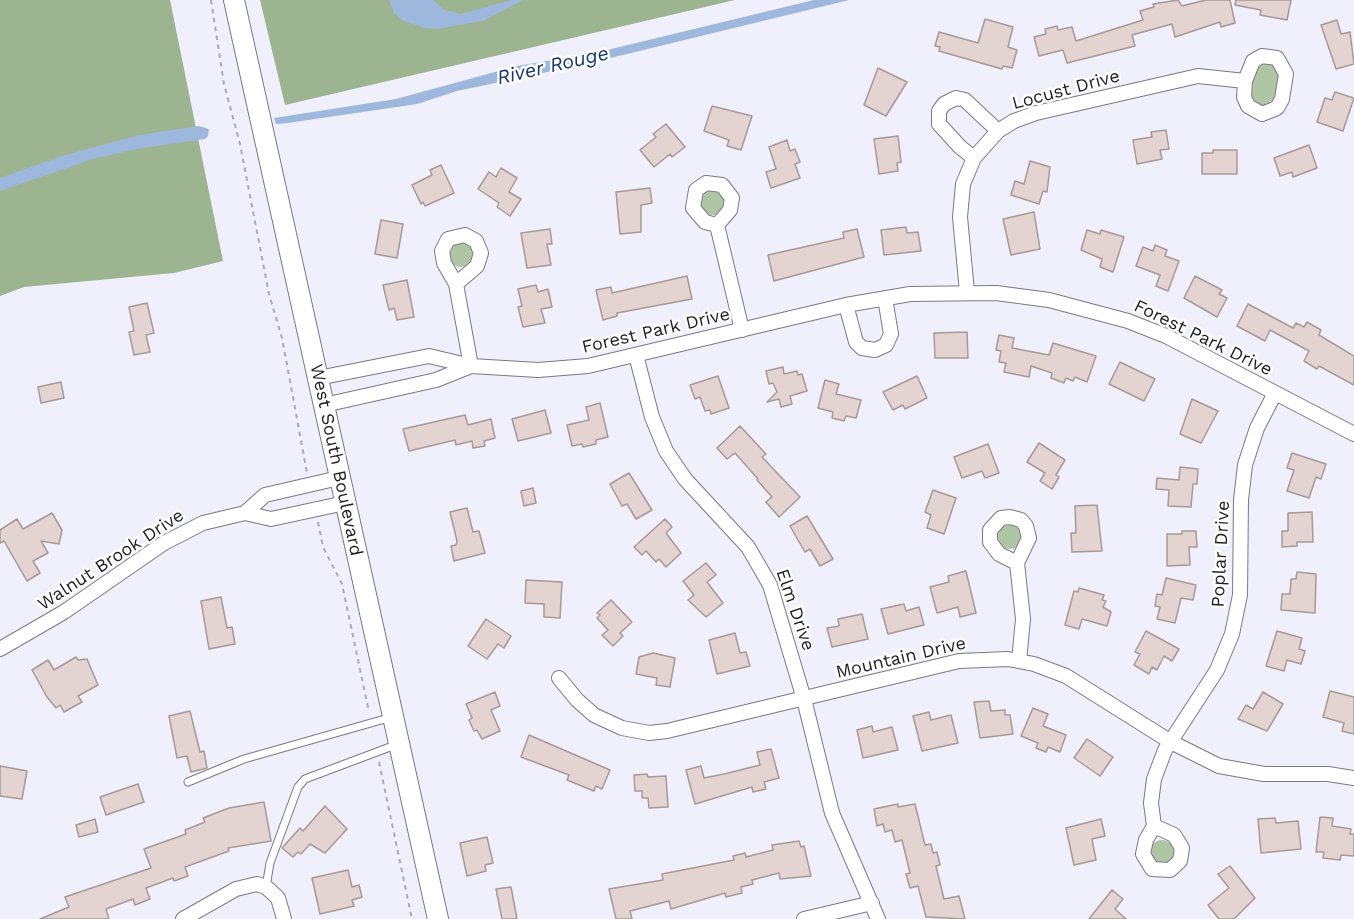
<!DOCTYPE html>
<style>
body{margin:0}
canvas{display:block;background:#f0effc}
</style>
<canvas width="1354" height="919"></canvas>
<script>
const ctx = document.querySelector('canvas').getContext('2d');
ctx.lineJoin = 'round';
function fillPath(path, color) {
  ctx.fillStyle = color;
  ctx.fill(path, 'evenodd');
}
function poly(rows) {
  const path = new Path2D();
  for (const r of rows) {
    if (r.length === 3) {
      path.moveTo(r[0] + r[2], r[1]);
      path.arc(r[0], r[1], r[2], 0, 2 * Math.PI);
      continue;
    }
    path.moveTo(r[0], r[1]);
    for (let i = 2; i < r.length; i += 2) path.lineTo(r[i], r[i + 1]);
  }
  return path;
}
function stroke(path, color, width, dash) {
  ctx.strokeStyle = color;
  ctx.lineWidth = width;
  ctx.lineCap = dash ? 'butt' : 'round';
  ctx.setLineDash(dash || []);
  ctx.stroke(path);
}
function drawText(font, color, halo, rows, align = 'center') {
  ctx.font = font + ' "Work Sans",sans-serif';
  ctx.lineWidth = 5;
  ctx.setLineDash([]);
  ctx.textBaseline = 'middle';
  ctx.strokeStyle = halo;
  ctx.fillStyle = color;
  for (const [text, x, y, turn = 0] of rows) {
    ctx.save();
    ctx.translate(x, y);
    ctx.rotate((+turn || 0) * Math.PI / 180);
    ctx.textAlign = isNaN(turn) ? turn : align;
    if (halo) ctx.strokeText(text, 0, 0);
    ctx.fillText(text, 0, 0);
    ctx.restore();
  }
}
fillPath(poly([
 [1265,63,1275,66,1279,76,1274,99,1263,106,1252,101,1250,94,1255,70],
 [712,202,13],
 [461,255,12],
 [1010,537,12],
 [1162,852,12]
]), '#afc6a4');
fillPath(poly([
 [0,0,170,0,223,261,174,273,24,287,0,296],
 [260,0,735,0,285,105]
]), '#9cb590');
fillPath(poly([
 [389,0,433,0,445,10,461,14,511,0,523,0,483,21,437,29,424,28,402,20,394,13],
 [814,0,849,0,590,63,457,91,417,104,288,123,276,124,274,118,396,99,517,66,599,52],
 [199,126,209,129,208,136,205,139,142,148,96,158,0,191,0,178,62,156,139,135]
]), '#9db8dc');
const building = poly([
 [1178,0,1182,6,1206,0,1230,0,1235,23,1221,27,1220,22,1175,37,1172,24,1132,35,1135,46,1067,63,1063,50,1039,56,1034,37,1046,34,1045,29,1057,26,1058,30,1072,27,1076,41,1143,20,1140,11,1154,7,1153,4,1178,0],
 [1236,0,1291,0,1287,20,1260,15,1261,10,1235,5,1236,0],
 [985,19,1013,27,1008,47,1017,50,1012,68,1003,66,1002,69,939,51,940,47,935,46,939,32,978,43,985,19],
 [1337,20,1341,34,1350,32,1354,64,1336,69,1321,25,1337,20],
 [878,68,907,82,886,116,864,105,878,68],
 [1335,92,1354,98,1343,131,1317,122,1325,98,1332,100,1335,92],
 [712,106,752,116,741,150,727,146,729,140,704,131,712,106],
 [666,124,685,147,672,157,670,154,654,167,640,150,656,137,653,134,666,124],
 [1166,130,1169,149,1160,150,1162,159,1137,164,1133,140,1152,137,1151,132,1166,130],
 [898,136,901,162,897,163,898,171,879,174,874,139,898,136],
 [787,140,790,151,795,149,800,162,795,164,800,178,771,188,766,172,776,169,769,147,787,140],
 [1309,145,1317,168,1293,177,1292,172,1280,176,1274,158,1309,145],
 [1213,150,1237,150,1237,174,1202,174,1202,153,1213,153,1213,150],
 [1030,161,1050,167,1047,192,1043,191,1039,204,1011,195,1015,181,1024,184,1030,161],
 [441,165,454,193,425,206,423,202,421,204,412,185,432,175,430,170,441,165],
 [501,168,517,178,509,192,521,199,510,216,497,207,499,203,478,189,489,172,496,177,501,168],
 [650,188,652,203,641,205,641,232,620,234,616,192,650,188],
 [1034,212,1040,249,1011,255,1003,219,1034,212],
 [381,220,403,224,397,258,375,254,381,220],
 [906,227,907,233,918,232,921,251,884,255,881,230,906,227],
 [550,229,552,244,547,244,551,265,527,268,521,233,550,229],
 [857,229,864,257,774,281,768,255,844,238,843,232,857,229],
 [1087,230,1100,234,1101,230,1124,237,1113,272,1100,267,1102,259,1081,250,1087,230],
 [1155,245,1167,250,1165,256,1179,261,1168,291,1156,286,1160,275,1136,266,1143,247,1153,251,1155,245],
 [687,276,692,299,617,313,617,316,603,320,596,290,611,287,612,293,687,276],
 [1195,276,1222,290,1219,294,1227,298,1217,317,1184,298,1195,276],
 [407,280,414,317,397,320,394,308,389,310,383,285,407,280],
 [536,285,538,292,548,289,552,307,541,309,545,323,523,327,518,307,522,306,518,289,536,285],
 [147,303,154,333,146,335,150,352,134,355,129,332,134,331,129,307,147,303],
 [1248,304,1293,328,1296,323,1304,327,1307,322,1321,330,1319,335,1354,356,1354,385,1319,366,1317,369,1304,361,1309,351,1270,330,1265,341,1237,326,1248,304],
 [967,332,968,358,935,358,934,333,967,332],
 [999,335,1014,338,1012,348,1049,355,1053,343,1096,356,1087,382,1075,377,1073,381,1066,378,1064,383,1051,378,1052,373,1031,366,1029,377,1004,372,1006,363,999,362,1001,351,996,350,999,335],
 [1120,362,1155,379,1144,401,1109,384,1120,362],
 [783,367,784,374,797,371,798,375,802,374,807,391,790,396,792,404,781,407,779,399,767,402,777,392,773,383,769,384,766,371,783,367],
 [718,376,729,408,711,414,710,410,705,411,700,397,695,399,690,385,718,376],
 [917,376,927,398,905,409,903,405,893,410,883,392,917,376],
 [825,380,839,384,836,394,861,400,856,418,846,416,844,421,832,418,833,412,818,408,825,380],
 [61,382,64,398,41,403,38,387,61,382],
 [1192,399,1218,411,1201,443,1180,434,1192,399],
 [600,403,608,437,596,440,596,444,583,447,582,444,572,446,567,425,589,420,586,407,600,403],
 [545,410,551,433,518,441,512,419,545,410],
 [465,415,468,425,491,419,495,438,484,441,485,446,473,448,472,441,456,445,455,440,409,451,403,429,465,415],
 [740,426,766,454,762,457,800,497,779,517,766,502,772,497,757,480,758,479,735,453,727,459,717,448,740,426],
 [1039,443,1065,460,1056,475,1059,477,1052,489,1040,481,1045,473,1027,462,1039,443],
 [988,444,999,473,985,478,982,471,962,478,954,457,988,444],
 [1292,453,1326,464,1321,479,1316,477,1309,498,1287,491,1294,470,1287,468,1292,453],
 [1180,467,1198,469,1197,484,1193,484,1191,507,1168,506,1169,490,1156,489,1157,478,1179,480,1180,467],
 [629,473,652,510,636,519,627,504,622,506,610,484,629,473],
 [533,488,536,503,524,506,521,491,533,488],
 [933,490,956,498,944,534,927,528,931,515,925,512,933,490],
 [1097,505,1102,551,1072,552,1071,533,1076,533,1075,506,1097,505],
 [467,508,473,532,479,531,485,553,454,561,451,546,456,545,457,541,450,512,467,508],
 [1312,512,1313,542,1297,542,1297,546,1282,547,1282,531,1288,531,1288,513,1312,512],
 [52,513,62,530,59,544,41,541,48,553,33,561,40,573,27,581,4,541,0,543,0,530,17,519,23,529,52,513],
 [807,516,833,559,820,566,810,549,805,552,790,526,807,516],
 [665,519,672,527,666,533,681,553,666,567,659,559,656,562,646,551,642,555,634,547,665,519],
 [1182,531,1196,531,1197,547,1189,547,1190,565,1167,566,1167,534,1182,534,1182,531],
 [706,563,716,575,707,582,723,603,706,617,688,600,694,595,683,581,706,563],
 [966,571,976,613,960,617,958,607,937,613,930,587,949,582,948,576,966,571],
 [1297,572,1316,574,1315,613,1281,610,1282,594,1290,594,1291,579,1296,579,1297,572],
 [1166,578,1196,585,1193,600,1181,598,1175,623,1157,619,1160,607,1155,606,1157,594,1162,595,1166,578],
 [526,580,562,582,560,618,544,617,544,604,525,603,526,580],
 [1079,588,1104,595,1102,600,1106,601,1103,607,1111,612,1107,626,1082,619,1079,629,1065,625,1074,591,1078,592,1079,588],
 [221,597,227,628,232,627,235,644,209,649,201,601,221,597],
 [611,600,632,622,620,633,623,636,613,646,602,635,608,630,597,618,600,615,597,613,611,600],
 [904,604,906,611,919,607,924,625,888,634,881,609,904,604],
 [862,614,868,639,832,647,827,628,839,626,838,619,862,614],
 [486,619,511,636,504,648,498,644,487,659,468,646,486,619],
 [1146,631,1179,649,1172,661,1164,656,1157,670,1152,667,1149,674,1134,665,1140,654,1135,652,1146,631],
 [1277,631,1302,638,1299,649,1305,651,1301,664,1287,660,1284,671,1266,666,1277,631],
 [735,633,740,653,746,652,750,666,717,674,709,640,735,633],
 [653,653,675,658,670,687,656,685,657,678,636,674,639,657,653,653],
 [76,657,78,660,87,659,98,685,78,696,82,702,64,712,60,705,56,708,47,697,32,670,48,660,54,670,76,657],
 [1330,691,1354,697,1354,734,1342,731,1344,723,1323,717,1330,691],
 [495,692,500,706,491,710,500,731,482,739,477,730,474,731,469,720,472,718,466,704,495,692],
 [1263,692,1283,704,1267,731,1238,719,1246,705,1253,709,1263,692],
 [989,701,991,711,1005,710,1005,715,1010,715,1013,734,980,738,974,702,989,701],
 [1033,708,1048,714,1043,726,1066,735,1060,752,1048,747,1046,752,1036,748,1038,743,1021,736,1033,708],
 [190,711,200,752,204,751,207,768,191,772,187,756,177,758,169,716,190,711],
 [929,712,931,720,951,715,958,743,922,751,913,716,929,712],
 [872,726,873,732,892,727,898,750,863,758,857,730,872,726],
 [529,735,610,770,602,789,596,786,594,791,567,780,569,775,521,757,529,735],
 [1087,739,1113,757,1100,776,1074,758,1087,739],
 [771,749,779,778,764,782,766,789,753,792,752,787,695,804,686,770,701,766,704,778,724,774,760,765,757,752,771,749],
 [0,766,27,771,22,799,0,796,0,766],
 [647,774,648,777,666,776,668,807,649,808,648,798,642,798,642,791,635,791,634,775,647,774],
 [138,784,144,802,106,815,100,797,138,784],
 [264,802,271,841,228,848,229,851,185,867,188,876,174,881,173,878,146,888,150,899,135,905,133,899,106,909,109,919,40,919,69,907,65,897,151,868,144,849,186,834,185,830,205,822,203,818,229,808,264,802],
 [898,804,898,807,915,804,925,845,931,844,933,853,937,852,940,865,936,866,944,899,959,896,965,919,926,917,918,886,910,888,906,874,910,873,902,840,895,842,892,830,885,832,883,824,877,826,874,809,898,804],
 [325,806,347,829,325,853,310,844,301,854,298,852,293,857,282,848,300,828,303,831,325,806],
 [1320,817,1333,818,1332,826,1351,829,1350,834,1354,834,1354,856,1341,855,1340,860,1323,858,1324,852,1316,852,1320,817],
 [1275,818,1276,823,1298,821,1301,849,1261,853,1258,819,1275,818],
 [95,819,98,832,79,837,76,825,95,819],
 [1101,819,1105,836,1092,839,1096,860,1074,865,1066,828,1101,819],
 [487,837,493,863,485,865,486,871,467,876,460,843,487,837],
 [799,841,801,847,804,846,811,876,780,879,779,873,752,880,753,884,741,887,742,893,726,897,725,893,671,909,669,901,630,911,632,919,616,919,609,889,663,880,662,874,734,860,733,856,745,853,746,857,773,850,772,845,799,841],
 [1230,866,1255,898,1234,919,1219,919,1208,905,1229,888,1218,874,1230,866],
 [348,870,352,887,359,885,362,897,352,900,354,906,320,914,312,878,348,870],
 [511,887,517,919,502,919,496,889,511,887],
 [1112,890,1123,899,1115,909,1126,919,1089,919,1112,890]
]);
fillPath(building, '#e4d4d1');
stroke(building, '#a79995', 1.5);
const lane = poly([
 [188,782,244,759,392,717],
 [266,887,270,863,298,787,305,779,398,744]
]);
const street = poly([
 [974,158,960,147,939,124,939,111,944,104,956,98,965,100,998,131],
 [717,225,705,222,693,208,696,190,706,183,722,185,732,198,730,210,717,225,742,330],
 [456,284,444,263,442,251,448,239,465,235,476,241,481,253,477,266,456,284,471,366,538,370,588,366,846,305,910,294,996,293,1049,300,1128,321,1166,336,1354,434],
 [967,292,960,217,963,184,974,158,998,131,1014,121,1036,113,1198,76,1245,81,1244,97,1248,106,1262,114,1277,108,1282,99,1286,74,1277,58,1262,56,1253,61,1245,81],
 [846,305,856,342,862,348,875,350,886,345,891,334,885,298],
 [636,355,652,417,666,451,685,479,748,547,770,585,804,699,832,813,878,919],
 [318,378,429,356,471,366,436,380,324,405],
 [245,513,265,495,339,478],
 [1017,563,999,554,990,542,990,530,1001,518,1010,517,1021,520,1026,526,1029,538,1017,563,1023,619,1019,661],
 [0,649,64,612,164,543,203,523,245,513,271,519,345,503],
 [559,678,577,700,594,715,622,728,649,733,667,731,959,661,1008,659,1034,664,1066,676,1171,742,1219,766,1264,774,1328,774,1354,778],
 [1154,826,1174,835,1182,848,1180,861,1170,870,1152,869,1143,854,1146,840,1154,826,1151,803,1154,779,1165,750,1217,670,1232,634,1240,595,1241,500,1245,465,1257,428,1275,393],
 [183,919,236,889,257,884,266,887,278,898,284,919],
 [804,919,872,903]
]);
const secondary = poly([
 [234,0,438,919]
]);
stroke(lane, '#7a7984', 9);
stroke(street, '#7a7984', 16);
stroke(secondary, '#7a7984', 22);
stroke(poly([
 [211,0,224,84,240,144,269,294,282,338,307,473],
 [318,522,323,547,342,584,369,712],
 [379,762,412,919]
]), '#abaab4', 2, [4.5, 4.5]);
stroke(lane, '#fff', 7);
stroke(street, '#fff', 14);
stroke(secondary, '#fff', 20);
drawText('18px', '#1e1d22', '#fefefe', [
 ["Locust Drive",1066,90,-15],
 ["Forest Park Drive",656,331,-13],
 ["Forest Park Drive",1203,338,26],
 ["West South Boulevard",336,460,78],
 ["Poplar Drive",1221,554,-87],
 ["Walnut Brook Drive",111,560,-33],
 ["Elm Drive",795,610,71],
 ["Mountain Drive",901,658,-13]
]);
drawText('italic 20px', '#153967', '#fefefe', [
 ["River Rouge",553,66,-13]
]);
</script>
